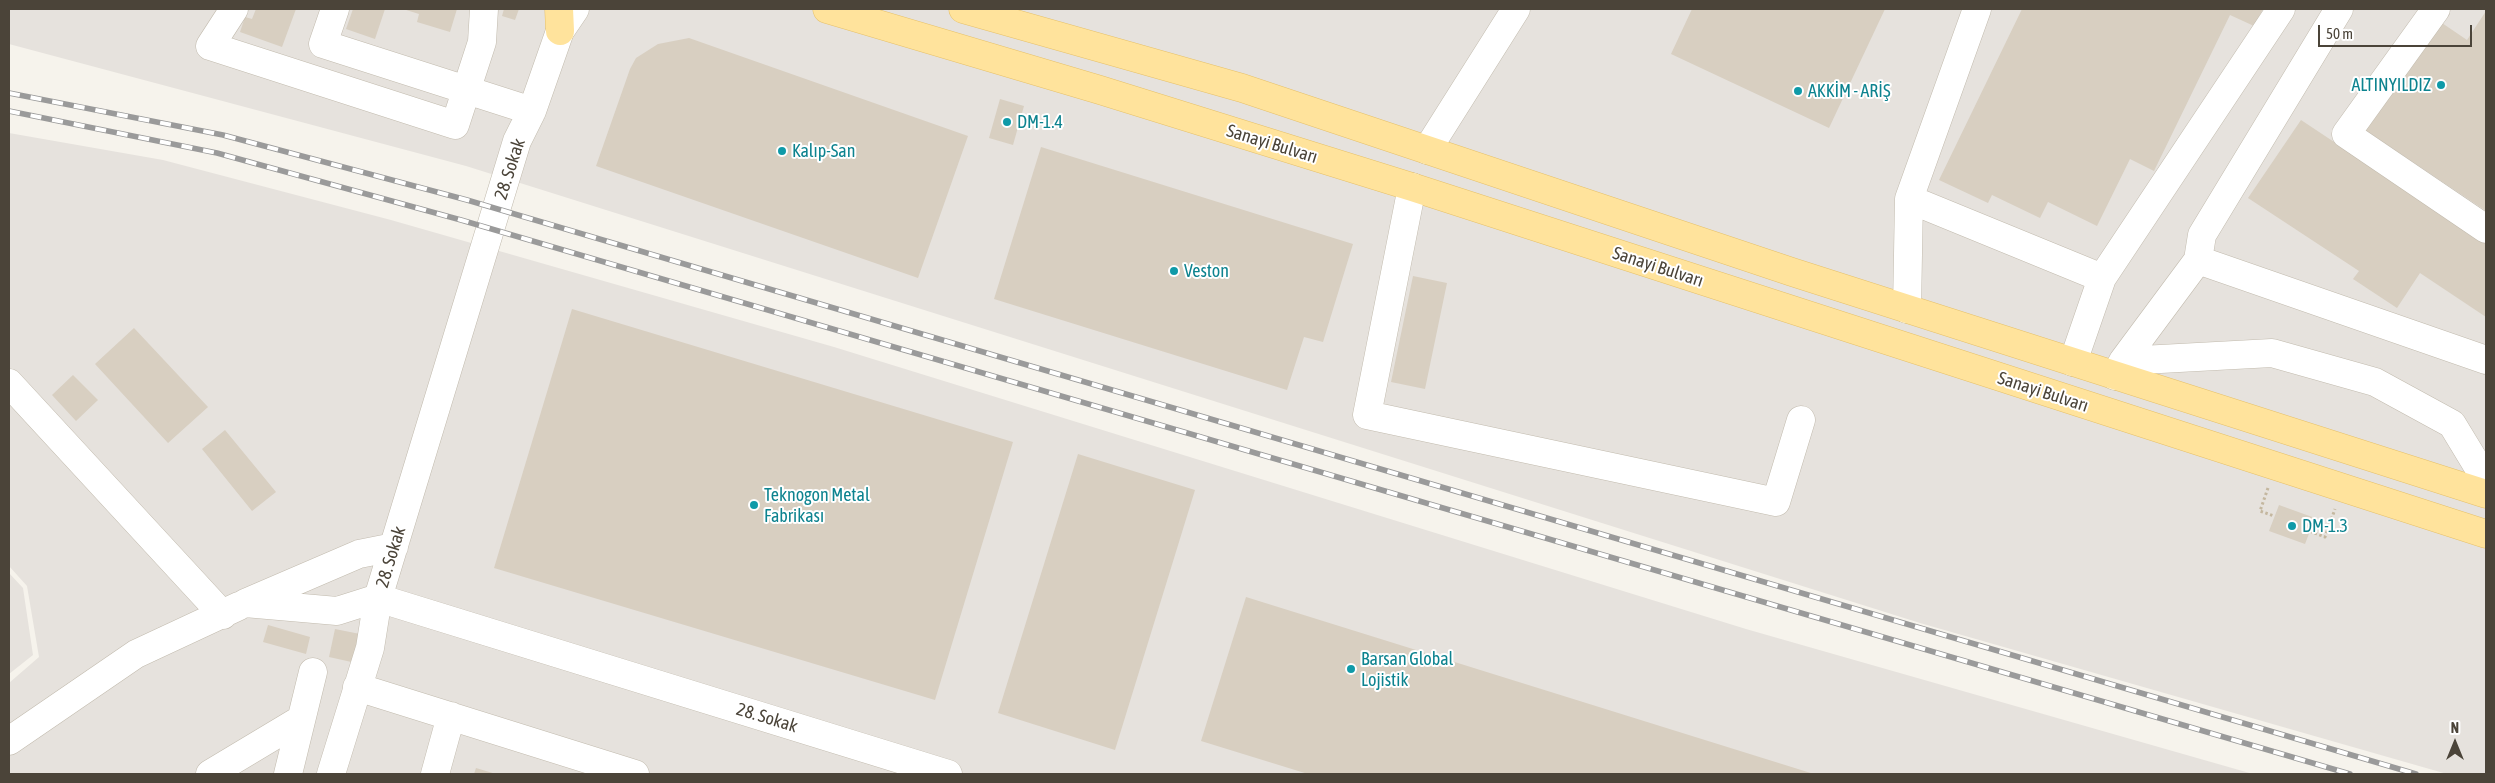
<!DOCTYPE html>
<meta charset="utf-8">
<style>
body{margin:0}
#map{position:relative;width:2495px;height:783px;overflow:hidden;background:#f6f3ec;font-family:"Asap Condensed",sans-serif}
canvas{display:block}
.frame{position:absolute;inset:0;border:10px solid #4b4439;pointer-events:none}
.north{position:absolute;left:2430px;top:718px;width:50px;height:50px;-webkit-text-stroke:4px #fff;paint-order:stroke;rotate:0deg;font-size:14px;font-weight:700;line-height:20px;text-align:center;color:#4b4439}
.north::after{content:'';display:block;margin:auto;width:18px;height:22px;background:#4b4439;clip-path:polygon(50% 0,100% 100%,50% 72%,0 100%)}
.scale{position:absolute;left:2318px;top:25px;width:154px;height:22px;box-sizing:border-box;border:2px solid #4b4439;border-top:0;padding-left:6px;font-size:15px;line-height:18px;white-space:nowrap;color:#4b4439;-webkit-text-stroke:4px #fff;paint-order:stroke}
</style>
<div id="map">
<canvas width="2495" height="783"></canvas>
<div class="frame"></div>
<div class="north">N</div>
<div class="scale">50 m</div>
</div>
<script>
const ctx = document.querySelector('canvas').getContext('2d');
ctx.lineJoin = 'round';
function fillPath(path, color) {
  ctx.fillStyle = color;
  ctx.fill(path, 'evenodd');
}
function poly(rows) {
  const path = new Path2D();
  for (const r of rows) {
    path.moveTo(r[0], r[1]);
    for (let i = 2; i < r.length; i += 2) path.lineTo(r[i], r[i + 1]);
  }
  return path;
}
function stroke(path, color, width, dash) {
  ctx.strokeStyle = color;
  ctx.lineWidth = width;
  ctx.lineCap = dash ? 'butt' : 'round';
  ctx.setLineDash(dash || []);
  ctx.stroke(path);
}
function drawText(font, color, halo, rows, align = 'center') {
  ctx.font = font + ' "Asap Condensed",sans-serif';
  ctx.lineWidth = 4;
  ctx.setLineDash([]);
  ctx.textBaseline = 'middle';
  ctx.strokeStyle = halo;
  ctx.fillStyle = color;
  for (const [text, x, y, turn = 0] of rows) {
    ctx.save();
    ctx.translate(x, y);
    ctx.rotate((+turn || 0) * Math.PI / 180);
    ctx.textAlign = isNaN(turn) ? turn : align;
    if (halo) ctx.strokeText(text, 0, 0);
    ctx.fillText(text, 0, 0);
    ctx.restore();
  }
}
fillPath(poly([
 [9,9,2486,9,2486,774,2447,774,1920,623,466,166,9,44],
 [9,133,163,160,391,220,834,347,1746,629,2253,774,9,774,9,683,39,657,27,586,9,566],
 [9,573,23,588,33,655,9,674]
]), '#e6e2dd');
fillPath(poly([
 [256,9,296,9,282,47,240,32,245,17,252,19],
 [353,9,385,9,375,39,346,29],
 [403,9,457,9,450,32,417,22,419,14],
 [504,9,519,9,515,20,502,16],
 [1692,9,1885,9,1829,128,1671,54],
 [2022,9,2263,9,2254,26,2230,15,2154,171,2130,159,2097,226,2048,202,2040,218,1992,195,1988,203,1939,180],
 [2486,11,2486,211,2365,130,2439,21,2467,40],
 [689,38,968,136,918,278,596,166,630,69,636,58,658,44],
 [1000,99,1024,106,1013,145,989,138],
 [2301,120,2486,243,2486,317,2420,273,2397,308,2353,279,2359,271,2248,198],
 [1041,147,1353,244,1323,342,1304,337,1287,390,994,299],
 [1413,276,1447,283,1425,389,1391,382],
 [572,309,1013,442,935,700,494,568],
 [134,328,208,407,168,443,95,364],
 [73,375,98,400,76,421,52,395],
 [225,430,276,492,252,511,202,449],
 [1078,454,1195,490,1115,750,998,713],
 [2279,505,2315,518,2305,544,2269,531],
 [1246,597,1814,774,1308,774,1201,741],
 [268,625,310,637,306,654,263,642],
 [335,629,380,638,374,667,329,657],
 [476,768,496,774,474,774]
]), '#d8cfc1');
const minor = poly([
 [234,9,210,46,455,125,482,42,484,9],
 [335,9,323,44,532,111],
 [575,9,560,31,532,111,517,141,378,598,948,774],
 [2436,9,2346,134,2486,229],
 [1427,150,1516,9],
 [1412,187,1367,415,1776,502,1801,420],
 [1909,199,2102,278,2281,9],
 [2198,260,2486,360],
 [1907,309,1909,199,1977,9],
 [2123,361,2272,353,2375,382,2452,424,2486,480],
 [2073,362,2102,278],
 [2115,376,2123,361,2198,260,2202,235,2339,9],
 [9,383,223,615],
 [357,687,635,774],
 [9,741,136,654,239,606],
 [210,774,300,720],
 [288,774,313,672],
 [331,774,370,648,378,598,337,611,245,603,359,554,394,547],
 [435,774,451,716]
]);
const major = poly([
 [559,9,560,31],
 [827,9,1100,90,1412,187,2486,534],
 [963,9,1242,88,1792,272,2486,494]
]);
stroke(minor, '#c2bbae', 29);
stroke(major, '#e6c16a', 29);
stroke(poly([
 [2268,488,2260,511,2274,516],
 [2314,520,2312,532,2325,537,2335,509]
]), '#c4b79f', 3, [2.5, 2.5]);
stroke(minor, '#fff', 28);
stroke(major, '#ffe39c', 28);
const rail = poly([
 [9,93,223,135,467,200,2416,774],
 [9,111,217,153,461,220,2350,774]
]);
stroke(rail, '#9a9a9a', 5.5);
stroke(rail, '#fff', 4, [11]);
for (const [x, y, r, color] of [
 [2441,85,5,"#0f9aa8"],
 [1798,91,5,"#0f9aa8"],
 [1007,122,5,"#0f9aa8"],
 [782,151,5,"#0f9aa8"],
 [1174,271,5,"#0f9aa8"],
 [754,505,5,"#0f9aa8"],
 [2292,526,5,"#0f9aa8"],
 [1351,669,5,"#0f9aa8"]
]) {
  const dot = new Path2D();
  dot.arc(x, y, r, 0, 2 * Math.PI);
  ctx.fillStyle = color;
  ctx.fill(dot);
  stroke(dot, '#fff', 2);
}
drawText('18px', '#0d838f', '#fff', [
 ["ALTINYILDIZ",2431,85,"right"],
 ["AKKİM - ARİŞ",1808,91],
 ["DM-1.4",1017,122],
 ["Kalıp-San",792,151],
 ["Veston",1184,271],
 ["Teknogon Metal",764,495],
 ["Fabrikası",764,516],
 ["DM-1.3",2302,526],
 ["Barsan Global",1361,659],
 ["Lojistik",1361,680]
], 'left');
drawText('18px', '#4b4439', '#fff', [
 ["Sanayi Bulvarı",1272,144,17],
 ["28. Sokak",510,169,-72],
 ["Sanayi Bulvarı",1658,267,18],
 ["Sanayi Bulvarı",2043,392,18],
 ["28. Sokak",391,557,-73],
 ["28. Sokak",767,718,17]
]);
</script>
